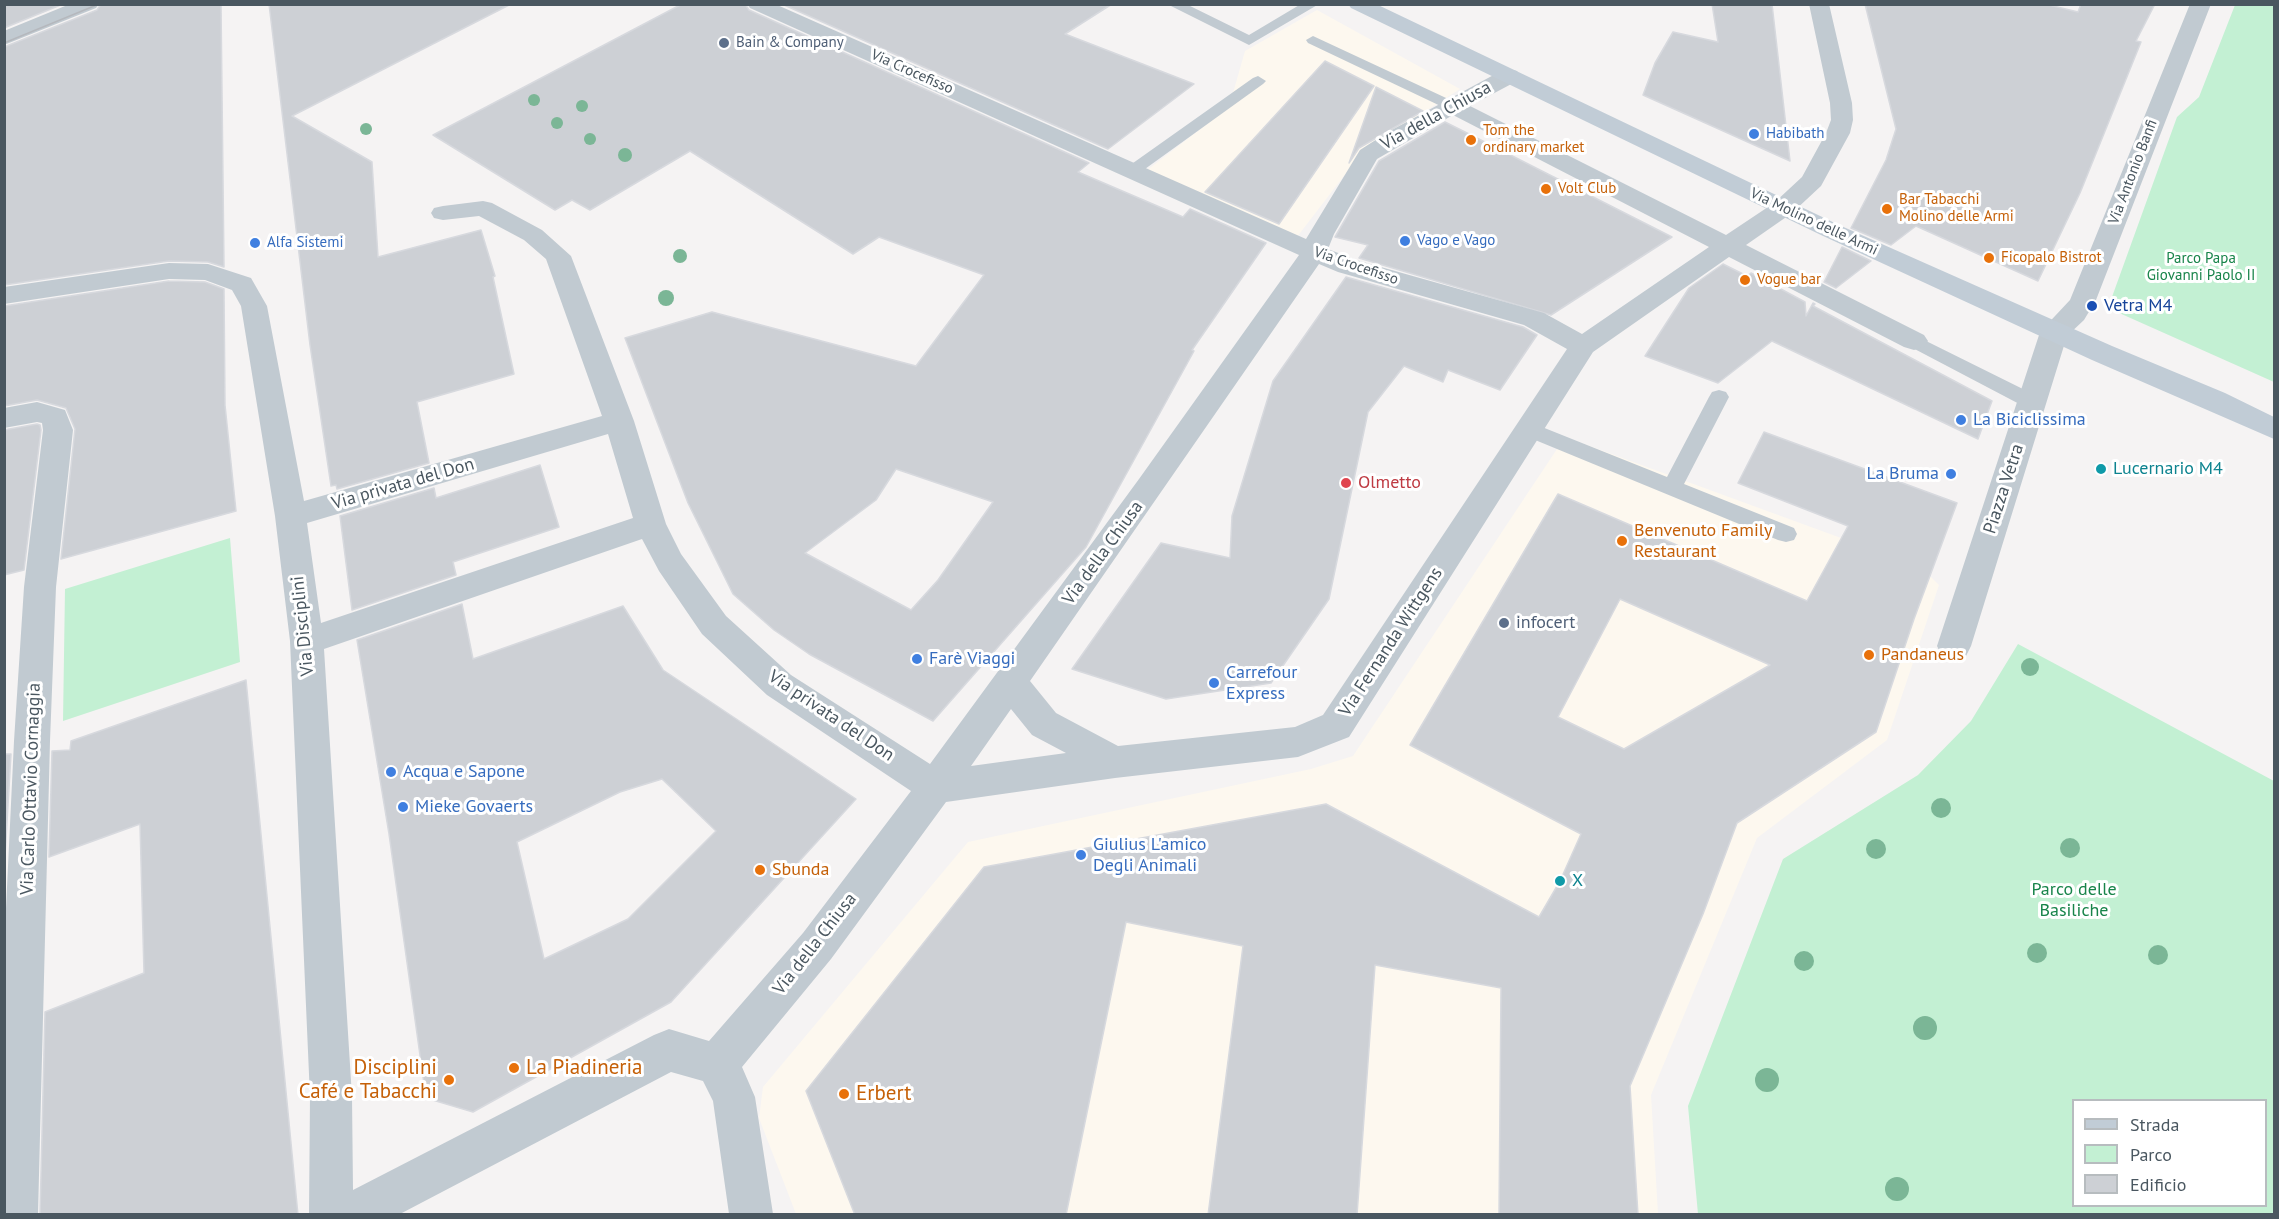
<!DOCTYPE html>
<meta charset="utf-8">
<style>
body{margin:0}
#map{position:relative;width:2279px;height:1219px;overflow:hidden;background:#f5f3f3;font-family:"PT Sans",sans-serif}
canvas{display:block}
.frame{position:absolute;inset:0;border:6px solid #4a5760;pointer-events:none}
.legend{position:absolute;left:2072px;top:1099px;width:195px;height:108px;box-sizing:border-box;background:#fff;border:2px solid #b7bcbf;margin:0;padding:8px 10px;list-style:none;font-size:18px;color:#4a5760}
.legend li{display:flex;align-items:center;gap:12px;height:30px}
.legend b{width:30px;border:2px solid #b7bcbf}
</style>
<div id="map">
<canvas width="2279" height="1219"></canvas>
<div class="frame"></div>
<ul class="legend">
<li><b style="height:8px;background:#c1ccd6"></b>Strada</li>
<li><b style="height:16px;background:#c3f0d3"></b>Parco</li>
<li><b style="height:16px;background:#cdd0d5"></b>Edificio</li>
</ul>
</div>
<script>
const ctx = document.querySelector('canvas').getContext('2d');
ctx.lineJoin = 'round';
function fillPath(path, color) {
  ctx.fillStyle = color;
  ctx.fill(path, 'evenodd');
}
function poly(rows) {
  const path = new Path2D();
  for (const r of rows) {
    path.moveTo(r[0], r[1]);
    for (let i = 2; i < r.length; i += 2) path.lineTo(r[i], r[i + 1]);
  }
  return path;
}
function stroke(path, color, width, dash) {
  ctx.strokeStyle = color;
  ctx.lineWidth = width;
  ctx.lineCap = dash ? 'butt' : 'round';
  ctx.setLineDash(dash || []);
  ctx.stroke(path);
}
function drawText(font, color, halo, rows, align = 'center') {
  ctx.font = font + ' "PT Sans",sans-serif';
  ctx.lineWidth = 6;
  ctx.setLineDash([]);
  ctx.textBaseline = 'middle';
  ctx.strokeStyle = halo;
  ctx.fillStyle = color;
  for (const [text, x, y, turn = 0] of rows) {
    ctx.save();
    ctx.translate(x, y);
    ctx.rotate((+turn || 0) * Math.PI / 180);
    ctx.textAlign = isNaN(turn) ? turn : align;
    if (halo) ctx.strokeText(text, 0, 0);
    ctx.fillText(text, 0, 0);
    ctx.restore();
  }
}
fillPath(poly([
 [1317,10,1460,89,1363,151,1297,237,1146,171,1229,107,1245,51],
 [1565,437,1841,538,1931,577,1939,585,1887,740,1757,838,1651,1095,1658,1214,796,1214,759,1118,763,1087,968,842,1311,769,1353,756]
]), '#fdf8ef');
fillPath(poly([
 [2235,5,2274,5,2274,382,2108,308,2177,117,2199,97],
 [230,538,240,662,63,721,65,589],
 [2018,644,2274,781,2274,1214,1698,1214,1688,1106,1783,859,1918,775,1971,721],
 [2074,1100,2266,1100,2266,1206,2074,1206]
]), '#c3f0d3');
const building = poly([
 [4,4,63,4,4,28,4,4],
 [101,4,221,4,224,267,208,262,169,261,4,285,4,47,97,10,101,4],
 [269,4,511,4,292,116,372,162,378,257,481,230,495,276,493,277,514,374,417,402,429,463,337,489,336,485,331,486,310,345,269,4],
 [682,4,745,4,749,10,1089,163,1078,172,1183,217,1190,209,1266,243,1192,350,1194,351,1086,547,933,721,809,654,774,630,733,594,688,503,625,338,712,312,916,366,984,275,879,237,853,254,690,151,590,210,572,200,555,210,433,135,682,4],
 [896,469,993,502,938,580,911,610,805,553,876,500,896,469],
 [782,4,1112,4,1065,34,1194,84,1108,149,782,4],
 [1712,4,1772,4,1790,161,1643,95,1655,63,1673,32,1718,42,1712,4],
 [1865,4,2045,4,2078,12,2081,4,2155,4,2136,41,2141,42,2080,193,2038,281,1916,226,1891,245,1851,228,1886,160,1896,129,1865,4],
 [1325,61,1374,86,1279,224,1205,192,1325,61],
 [1376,87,1423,111,1359,148,1349,163,1376,87],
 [1445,122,1469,134,1672,237,1551,315,1359,258,1368,245,1335,237,1379,161,1445,122],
 [1842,247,1871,261,1836,288,1824,282,1842,247],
 [1723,264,1747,276,1751,273,1805,302,1806,316,1813,303,1815,304,1813,306,1992,401,1978,439,1772,341,1718,383,1645,356,1689,288,1723,264],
 [1346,277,1523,327,1537,335,1500,390,1448,370,1443,382,1404,366,1368,412,1329,599,1271,683,1166,699,1072,669,1161,543,1230,558,1232,516,1273,381,1346,277],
 [169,281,205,282,224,289,225,405,236,511,61,559,75,429,66,408,37,400,4,406,4,306,169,281],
 [37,424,40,425,41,430,24,570,4,575,4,430,37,424],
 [1764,432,1957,503,1914,619,1876,732,1737,823,1703,914,1630,1086,1638,1215,1499,1215,1501,988,1375,965,1357,1215,1208,1215,1243,946,1126,922,1066,1215,855,1215,806,1091,984,867,1326,804,1539,917,1560,881,1581,834,1410,745,1558,494,1807,601,1848,526,1738,483,1764,432],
 [1620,599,1770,665,1624,749,1558,717,1620,599],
 [540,465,559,527,453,562,456,575,352,610,340,516,434,488,436,498,540,465],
 [462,604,473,659,623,606,663,670,856,799,671,1002,473,1112,426,1098,389,834,357,640,462,604],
 [662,779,716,831,628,919,544,959,517,842,620,792,662,779],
 [246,680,298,1215,40,1215,45,1012,144,973,140,824,49,857,52,751,70,750,71,741,246,680],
 [4,754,11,754,4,873,4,754]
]);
fillPath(building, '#cdd0d5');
stroke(building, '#d7d9de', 1.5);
fillPath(poly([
 [1167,4,1186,4,1249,35,1301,4,1319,4,1249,45,1167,4],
 [1313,36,1459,104,1462,107,1454,112,1449,110,1308,43,1306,40,1313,36],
 [1258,76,1266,81,1263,84,1138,174,1126,174,1124,171,1126,168,1253,78,1258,76],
 [1914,335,2039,397,2042,402,2039,407,2032,409,2025,407,1907,345,1905,341,1907,337,1914,335],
 [1719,390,1726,392,1729,397,1684,484,1794,528,1797,534,1794,540,1786,542,1778,540,1523,435,1520,430,1523,425,1530,423,1537,425,1667,477,1709,397,1712,392,1719,390]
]), '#c1cad1');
fillPath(poly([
 [70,4,99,4,96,8,4,45,4,31,70,4],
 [747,4,775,4,1306,239,1360,150,1388,132,1501,71,1509,69,1517,71,1520,76,1517,81,1470,106,1726,235,1774,203,1802,177,1826,133,1831,120,1830,103,1809,4,1829,4,1852,103,1853,120,1850,133,1821,186,1792,213,1746,245,1924,335,1928,341,1924,347,1914,350,1904,347,1729,257,1593,352,1349,737,1298,757,1115,778,946,802,831,959,742,1067,755,1097,773,1214,729,1214,713,1101,703,1081,671,1072,400,1214,309,1214,310,1097,290,641,275,516,241,306,232,290,205,280,169,279,4,304,4,287,169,263,208,264,251,278,267,306,304,501,602,416,546,259,524,240,479,216,443,220,434,218,431,213,434,208,443,206,483,201,492,203,542,230,571,256,634,421,666,524,681,554,726,616,791,675,930,764,1139,479,1299,255,750,8,747,4],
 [1453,115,1709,247,1582,334,1544,313,1356,260,1328,249,1334,234,1377,159,1453,115],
 [1319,264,1338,272,1524,325,1567,349,1323,715,1295,727,1118,746,1056,713,1030,681,1319,264],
 [608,434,633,518,321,623,307,523,608,434],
 [642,539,659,571,702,634,767,695,911,791,803,933,709,1041,669,1029,654,1035,353,1190,352,1097,324,649,642,539],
 [1011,709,1032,735,1066,753,971,766,1011,709],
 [2190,4,2211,4,2096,300,2084,320,2067,336,1971,646,1966,656,1954,660,1942,656,1937,646,2040,332,2070,300,2190,4],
 [37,402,65,410,73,430,56,587,50,741,38,1214,4,1214,4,950,14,741,24,587,43,430,42,423,37,422,4,428,4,408,37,402]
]), '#c1cad1');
fillPath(poly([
 [1348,4,1376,4,1839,225,2112,346,2225,393,2274,417,2274,439,2092,360,1821,235,1351,8,1348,4]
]), '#c1ccd6');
stroke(poly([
 [4,43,99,4]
]), '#b5b8bd', 1.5);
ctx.fillStyle = '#7bb696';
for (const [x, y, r] of [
 [534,100,6],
 [582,106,6],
 [557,123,6],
 [366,129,6],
 [590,139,6],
 [625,155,7],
 [680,256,7],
 [666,298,8],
 [2030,667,9],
 [1941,808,10],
 [2070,848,10],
 [1876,849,10],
 [2037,953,10],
 [2158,955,10],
 [1804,961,10],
 [1925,1028,12],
 [1767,1080,12],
 [1897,1189,12]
]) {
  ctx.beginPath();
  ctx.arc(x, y, r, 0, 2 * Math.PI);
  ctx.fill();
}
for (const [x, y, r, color] of [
 [724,43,6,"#5c6f8a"],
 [1754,134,6,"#3f7fe0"],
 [1471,140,6,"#e8710a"],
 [1546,189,6,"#e8710a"],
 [1887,209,6,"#e8710a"],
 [1405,241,6,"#3f7fe0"],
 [255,243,6,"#3f7fe0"],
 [1989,258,6,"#e8710a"],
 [1745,280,6,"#e8710a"],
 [2092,306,6,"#1a4fb4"],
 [1961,420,6,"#3f7fe0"],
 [2101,469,6,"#0f9aa8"],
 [1951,474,6,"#3f7fe0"],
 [1346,483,6,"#e0444e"],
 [1622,541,6,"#e8710a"],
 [1504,623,6,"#5c6f8a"],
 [1869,655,6,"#e8710a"],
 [917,659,6,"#3f7fe0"],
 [1214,683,6,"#3f7fe0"],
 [391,772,6,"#3f7fe0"],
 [403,807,6,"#3f7fe0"],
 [1081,855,6,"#3f7fe0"],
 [760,870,6,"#e8710a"],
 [1560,881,6,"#0f9aa8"],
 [514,1068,6,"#e8710a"],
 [449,1080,6,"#e8710a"],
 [844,1094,6,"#e8710a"]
]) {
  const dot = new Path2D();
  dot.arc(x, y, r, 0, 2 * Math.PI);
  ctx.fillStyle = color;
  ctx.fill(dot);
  stroke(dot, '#fff', 2);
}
drawText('15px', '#4e5e75', '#fff', [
 ["Bain & Company",736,43]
], 'left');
drawText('15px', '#4a5760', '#fff', [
 ["Via Crocefisso",912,72,24],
 ["Via Antonio Banfi",2133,172,-69],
 ["Via Molino delle Armi",1814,222,25],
 ["Via Crocefisso",1356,266,19]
]);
drawText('15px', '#c56008', '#fff', [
 ["Tom the",1483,131],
 ["ordinary market",1483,148],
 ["Volt Club",1558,189],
 ["Bar Tabacchi",1899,200],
 ["Molino delle Armi",1899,217],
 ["Ficopalo Bistrot",2001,258],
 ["Vogue bar",1757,280]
], 'left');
drawText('15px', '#366cbe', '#fff', [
 ["Habibath",1766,134],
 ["Vago e Vago",1417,241],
 ["Alfa Sistemi",267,243]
], 'left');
drawText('15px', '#18844a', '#fff', [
 ["Parco Papa",2201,259],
 ["Giovanni Paolo II",2201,276]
]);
drawText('18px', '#4a5760', '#fff', [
 ["Via della Chiusa",1436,116,-29],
 ["Via privata del Don",403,484,-16],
 ["Piazza Vetra",2004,489,-72],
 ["Via della Chiusa",1103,553,-54],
 ["Via Disciplini",303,626,-96],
 ["Via Fernanda Wittgens",1391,642,-57],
 ["Via privata del Don",831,716,34],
 ["Via Carlo Ottavio Cornaggia",31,789,-88],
 ["Via della Chiusa",815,944,-52]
]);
drawText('18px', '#164399', '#fff', [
 ["Vetra M4",2104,306]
], 'left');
drawText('18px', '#366cbe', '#fff', [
 ["La Biciclissima",1973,420],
 ["La Bruma",1939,474,"right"],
 ["Farè Viaggi",929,659],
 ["Carrefour",1226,673],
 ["Express",1226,694],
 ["Acqua e Sapone",403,772],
 ["Mieke Govaerts",415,807],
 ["Giulius L'amico",1093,845],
 ["Degli Animali",1093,866]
], 'left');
drawText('18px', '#0d838f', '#fff', [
 ["Lucernario M4",2113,469],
 ["X",1572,881]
], 'left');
drawText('18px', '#be3a42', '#fff', [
 ["Olmetto",1358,483]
], 'left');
drawText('18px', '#c56008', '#fff', [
 ["Benvenuto Family",1634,531],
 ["Restaurant",1634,552],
 ["Pandaneus",1881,655],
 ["Sbunda",772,870]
], 'left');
drawText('18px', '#4e5e75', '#fff', [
 ["infocert",1516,623]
], 'left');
drawText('18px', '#18844a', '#fff', [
 ["Parco delle",2074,890],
 ["Basiliche",2074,911]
]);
drawText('21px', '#c56008', '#fff', [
 ["Disciplini",437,1068,"right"],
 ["Café e Tabacchi",437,1092,"right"],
 ["La Piadineria",526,1068],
 ["Erbert",856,1094]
], 'left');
</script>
